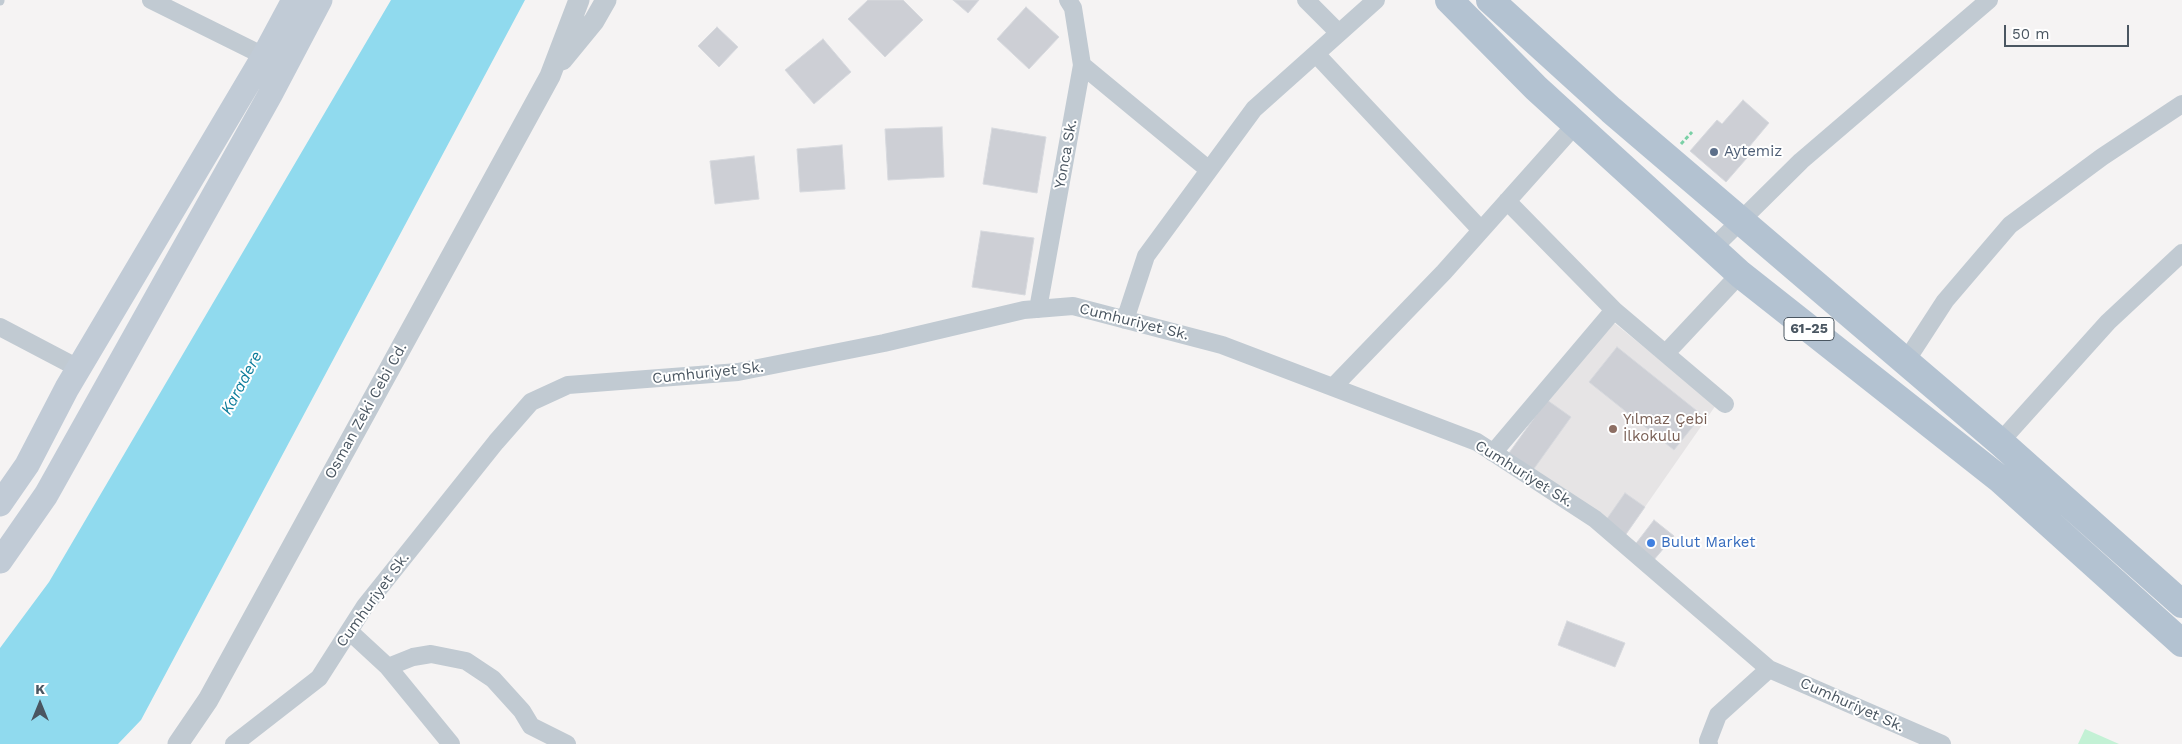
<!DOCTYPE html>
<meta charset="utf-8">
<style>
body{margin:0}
#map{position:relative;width:2182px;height:744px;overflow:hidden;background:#f5f3f3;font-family:"Work Sans",sans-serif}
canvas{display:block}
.north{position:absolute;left:15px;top:679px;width:50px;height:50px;-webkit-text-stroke:4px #fff;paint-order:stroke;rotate:0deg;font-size:14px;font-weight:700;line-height:20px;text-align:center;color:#4a5661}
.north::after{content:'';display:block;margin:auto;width:18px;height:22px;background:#4a5661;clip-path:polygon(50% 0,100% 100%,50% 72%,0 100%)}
.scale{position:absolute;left:2004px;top:25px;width:125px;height:22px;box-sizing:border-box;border:2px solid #4a5661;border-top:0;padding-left:6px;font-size:15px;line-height:18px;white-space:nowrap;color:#4a5661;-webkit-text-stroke:4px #fff;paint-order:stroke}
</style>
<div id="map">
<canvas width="2182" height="744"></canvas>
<div class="north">K</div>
<div class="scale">50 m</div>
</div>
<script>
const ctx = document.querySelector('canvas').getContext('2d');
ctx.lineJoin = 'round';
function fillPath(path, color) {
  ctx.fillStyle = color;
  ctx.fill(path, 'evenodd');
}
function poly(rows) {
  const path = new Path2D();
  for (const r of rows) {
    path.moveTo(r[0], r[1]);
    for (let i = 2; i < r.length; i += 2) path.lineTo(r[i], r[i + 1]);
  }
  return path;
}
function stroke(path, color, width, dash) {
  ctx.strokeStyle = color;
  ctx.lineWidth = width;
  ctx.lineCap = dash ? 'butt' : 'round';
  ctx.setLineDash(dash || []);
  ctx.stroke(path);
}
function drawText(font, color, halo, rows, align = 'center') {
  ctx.font = font + ' "Work Sans",sans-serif';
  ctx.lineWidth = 4;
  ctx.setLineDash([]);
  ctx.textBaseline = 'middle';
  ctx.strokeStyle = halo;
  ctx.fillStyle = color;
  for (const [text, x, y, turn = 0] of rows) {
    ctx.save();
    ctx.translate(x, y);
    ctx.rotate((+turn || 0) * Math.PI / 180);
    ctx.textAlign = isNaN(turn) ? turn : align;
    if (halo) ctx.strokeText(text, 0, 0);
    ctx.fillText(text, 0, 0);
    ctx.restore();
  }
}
fillPath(poly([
 [1613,322,1716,405,1624,537,1533,470,1547,400]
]), '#e6e4e5');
fillPath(poly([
 [2085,729,2119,744,2078,744]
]), '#c3f1d5');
fillPath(poly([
 [391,0,525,0,141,720,118,744,0,744,0,648,49,582]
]), '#90daee');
const building = poly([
 [868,0,903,0,923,20,885,57,848,19,868,0],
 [953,0,979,0,968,13,953,0],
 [1026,7,1059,37,1029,69,997,39,1026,7],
 [717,27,738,47,719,67,698,46,717,27],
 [823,39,851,72,814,104,785,70,823,39],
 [1743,100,1769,123,1749,147,1753,151,1726,182,1690,151,1717,120,1722,124,1743,100],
 [942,127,944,177,888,180,885,129,942,127],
 [992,128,1046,137,1037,193,983,184,992,128],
 [842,145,845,189,800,192,797,149,842,145],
 [754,156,759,199,715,204,710,161,754,156],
 [981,231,1034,238,1025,295,972,287,981,231],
 [1617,347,1702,415,1674,450,1589,382,1617,347],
 [1547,400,1571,417,1533,470,1509,453,1547,400],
 [1625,493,1645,507,1624,537,1604,523,1625,493],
 [1654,520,1674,536,1653,561,1634,546,1654,520],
 [1567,621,1625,643,1615,667,1558,645,1567,621]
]);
fillPath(building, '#cdcfd5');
stroke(building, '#d7d9de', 1);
stroke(poly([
 [1681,144,1692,132]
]), '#7ad0a6', 3, [4, 2.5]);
stroke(poly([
 [0,1,0,0]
]), '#c1cad2', 9);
stroke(poly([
 [151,0,264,56],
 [1306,0,1339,33],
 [1316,54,1481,230],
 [1082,65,1209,170],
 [1712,249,1801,161,1989,0],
 [1038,309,1082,65,1073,8,1068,0],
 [1614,310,1725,404],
 [1125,320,1146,256,1254,109,1376,0],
 [0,327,78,368],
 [1666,353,1740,274],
 [1906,361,1945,301,2010,225,2102,157,2182,104],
 [1333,387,1444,272,1576,124],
 [2000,442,2108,322,2182,253],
 [1493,453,1614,310,1507,201],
 [349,631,388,667,451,744],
 [388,667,413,657,431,654,466,661,493,679,522,711,531,726,567,744],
 [234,744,319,678,365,606,496,442,531,402,568,385,738,372,884,343,1024,310,1073,306,1222,345,1477,442,1595,519,1769,669,1942,744],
 [1709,744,1708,741,1718,715,1769,669]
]), '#c1cad2', 18);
stroke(poly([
 [562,60,594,21,606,0],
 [178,744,208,700,550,76,579,0]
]), '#c1cad2', 21);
stroke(poly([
 [0,504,27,465,67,388,264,56,294,0],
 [0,561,46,495,270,95,320,0]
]), '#c1cbd6', 25);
stroke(poly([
 [1449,0,1536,88,1740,274,2001,480,2182,643],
 [1490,0,1611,110,2000,442,2182,604]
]), '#b3c2d1', 28);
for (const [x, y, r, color] of [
 [1714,152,5,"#5c6f8a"],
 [1613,429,5,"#8d6e63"],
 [1651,543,5,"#3f7fe0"]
]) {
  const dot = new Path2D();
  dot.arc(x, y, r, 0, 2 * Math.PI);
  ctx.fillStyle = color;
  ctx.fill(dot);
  stroke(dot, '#fff', 2);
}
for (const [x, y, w] of [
 [1809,329,50]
]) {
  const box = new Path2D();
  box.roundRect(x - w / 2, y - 11.5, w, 23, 4);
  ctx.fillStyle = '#fff';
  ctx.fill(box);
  stroke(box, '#4a5661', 1);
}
drawText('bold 14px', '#4a5661', null, [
 ["61-25",1809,329]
]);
drawText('15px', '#4e5e75', '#fff', [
 ["Aytemiz",1724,152]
], 'left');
drawText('15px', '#4a5661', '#fff', [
 ["Yonca Sk.",1066,154,-80],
 ["Cumhuriyet Sk.",1134,322,14],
 ["Cumhuriyet Sk.",708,373,-6],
 ["Osman Zeki Cebi Cd.",366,411,-61],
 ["Cumhuriyet Sk.",1524,474,32],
 ["Cumhuriyet Sk.",373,600,-54],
 ["Cumhuriyet Sk.",1852,705,24]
]);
drawText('15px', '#785e54', '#fff', [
 ["Yılmaz Çebi",1623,420],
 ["İlkokulu",1623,437]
], 'left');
drawText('15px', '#366cbe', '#fff', [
 ["Bulut Market",1661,543]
], 'left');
drawText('italic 16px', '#0c7c9b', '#fff', [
 ["Karadere",242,383,-62]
]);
</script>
